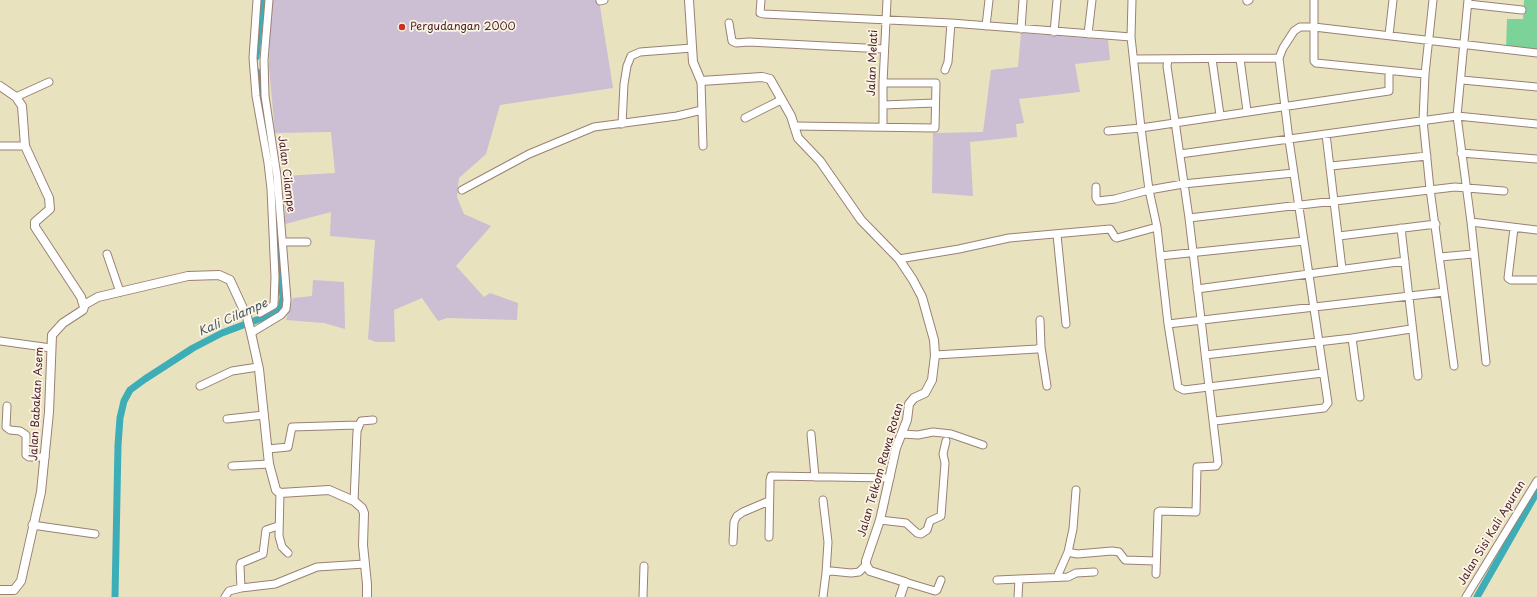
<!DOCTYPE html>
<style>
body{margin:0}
canvas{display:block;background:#e9e2bf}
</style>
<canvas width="1537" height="597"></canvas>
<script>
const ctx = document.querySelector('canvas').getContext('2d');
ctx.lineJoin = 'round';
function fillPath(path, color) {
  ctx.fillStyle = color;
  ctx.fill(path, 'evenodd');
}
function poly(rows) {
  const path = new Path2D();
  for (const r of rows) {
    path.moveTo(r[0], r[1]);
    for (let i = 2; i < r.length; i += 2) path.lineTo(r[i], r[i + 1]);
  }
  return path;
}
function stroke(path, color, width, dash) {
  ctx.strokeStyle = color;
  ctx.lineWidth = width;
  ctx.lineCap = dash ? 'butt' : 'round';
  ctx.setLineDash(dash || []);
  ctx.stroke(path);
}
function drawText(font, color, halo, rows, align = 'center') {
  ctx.font = font + ' "Playpen Sans",sans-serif';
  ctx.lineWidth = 3.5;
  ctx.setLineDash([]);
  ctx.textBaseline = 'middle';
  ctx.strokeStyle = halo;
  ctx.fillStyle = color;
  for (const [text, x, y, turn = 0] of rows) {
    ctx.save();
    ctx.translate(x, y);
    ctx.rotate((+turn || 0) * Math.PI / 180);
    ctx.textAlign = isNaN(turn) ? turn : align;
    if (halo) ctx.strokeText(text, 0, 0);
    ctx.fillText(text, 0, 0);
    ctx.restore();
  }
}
fillPath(poly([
 [270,0,599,0,613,88,500,105,486,154,459,178,457,197,464,214,491,226,456,266,484,297,490,293,518,303,517,320,447,318,438,321,422,298,394,310,395,342,376,342,368,339,375,240,330,236,331,212,285,224,284,176,335,173,331,132,275,133,269,67],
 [1021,33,1108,40,1110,60,1075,64,1080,92,1019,99,1024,123,1016,124,1017,137,970,142,973,196,932,193,933,133,983,132,991,70,1018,67],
 [313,280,344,282,345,329,324,323,286,320,293,298,312,296]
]), '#ccbed3');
fillPath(poly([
 [1524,0,1537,0,1537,53,1506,48,1507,19,1523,19]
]), '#7bd399');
stroke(poly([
 [256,57,262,0],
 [257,72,262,115],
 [271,160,275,192],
 [115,597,118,445,120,418,124,401,130,390,145,379,193,348,222,333,275,313,282,304,283,297,278,264,278,220],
 [1477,597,1537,492]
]), '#3daeb8', 7);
const minor = poly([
 [257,0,253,58,256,96,268,163,271,189,275,277,274,305,260,313],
 [761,0,760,13,764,14,951,23,1131,37],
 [1132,0,1131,37,1141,128,1149,190,1157,227,1168,324,1178,387,1184,390,1323,373],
 [1314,0,1314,61,1316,63,1425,74],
 [1433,0,1425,74,1423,120,1430,189,1454,366],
 [1468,0,1457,116,1471,222,1486,362],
 [600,1,604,0],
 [1247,1,1249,0],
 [1468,4,1522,10],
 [729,23,732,41,736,43,749,42,884,49],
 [986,26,989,0],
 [1021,29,1023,0],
 [1054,32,1057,0],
 [1088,34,1092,0],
 [1389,35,1393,0],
 [1135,59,1279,58],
 [1212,59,1220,115],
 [1240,59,1247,111],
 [945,70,948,62,951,23],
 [1462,80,1537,87],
 [701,81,703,146],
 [16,97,49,82],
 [883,105,935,103],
 [745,118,781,100],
 [622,124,624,84,627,66,631,56,640,52,692,48],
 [794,126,935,128,936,83,883,83],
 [883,126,883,83,887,0],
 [1108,131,1141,128,1389,91,1389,72],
 [1326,134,1342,269],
 [0,146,25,146],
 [1461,153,1537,159],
 [1180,154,1457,116,1537,124],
 [1331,166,1427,156],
 [1096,187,1096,198,1098,201,1115,199,1149,190,1183,184,1294,173],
 [462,190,529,154,594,127,677,116,702,110],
 [1189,218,1455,187,1504,191],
 [1471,222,1537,230],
 [1401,228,1418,376],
 [1514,228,1508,278,1511,280,1537,280],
 [1057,235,1066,324],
 [1339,236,1436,224],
 [283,242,307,242],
 [107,254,120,292],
 [1160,256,1304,241],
 [1440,257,1473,254],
 [899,259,959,249,1009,238,1110,229,1115,237,1117,238,1157,227],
 [1197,289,1405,261],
 [1168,324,1444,292],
 [251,333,281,315,286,309,287,300,277,176,265,96,264,60,269,0],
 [1352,338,1360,397],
 [0,341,51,348],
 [1041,347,1047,386],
 [935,355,1037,349,1041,347,1040,320],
 [1205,355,1352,338,1411,329],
 [200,386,232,371,258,367],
 [7,406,6,427,10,430,20,431,26,435,26,455,29,457,45,457],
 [227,419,264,415],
 [1215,421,1324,408,1328,403,1289,140,1279,58,1283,48,1294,31,1300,27,1314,27,1537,53],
 [811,434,815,477],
 [902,434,918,435,933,432,951,434,983,445],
 [268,449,288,447,292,427,358,425],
 [232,466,269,464],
 [280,493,279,536,282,547,288,553],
 [823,500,828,542,826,573],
 [354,501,357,431,361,421,373,420],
 [880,520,906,523,917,533,921,534,927,530,930,521,941,516,945,463,943,454,946,441],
 [32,525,95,534],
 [769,537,770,480,771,476,890,478],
 [733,542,734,522,737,516,743,512,769,501],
 [1068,552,1077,554,1112,551,1119,552,1125,560,1156,561],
 [1156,574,1158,512,1160,511,1196,512,1197,467,1216,466,1218,463,1189,218,1167,66,1168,60],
 [1057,577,1068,552,1073,529,1076,490],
 [997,580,1019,579],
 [905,582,935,591,937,590,941,580],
 [241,588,275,584,317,567,365,564],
 [225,597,229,591,241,588,240,566,241,563,263,554,266,530,278,526],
 [643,597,644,566],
 [823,597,826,573,831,571,851,573,859,572,866,565],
 [1018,597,1019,579,1068,577,1076,573,1094,572],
 [1466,597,1537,481]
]);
const tertiary = poly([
 [689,0,693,62,701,81,762,77,770,79,791,116,798,138,820,161,861,220,899,259,913,280,922,297,934,340,935,355,932,380,925,393,914,398,909,404,907,420,896,448,880,520,866,561,866,565,870,571,905,582,900,597],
 [0,86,16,97,22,106,25,146,49,198,50,209,35,222,35,227,81,297,84,307,83,310,63,323,52,335,49,412,41,492,21,581,14,590,0,590],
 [84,305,98,297,188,276,219,275,230,280,247,317,251,333,259,369,269,464,276,490,280,493,329,490,354,501,362,508,364,513,363,545,367,584,367,597]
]);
stroke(minor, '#9a8075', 9);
stroke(tertiary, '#9a8075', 10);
stroke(minor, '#fff', 7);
stroke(tertiary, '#fff', 8);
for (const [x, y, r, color] of [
 [402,27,4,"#c8321e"]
]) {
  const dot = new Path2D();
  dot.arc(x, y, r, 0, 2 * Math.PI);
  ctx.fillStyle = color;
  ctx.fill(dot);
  stroke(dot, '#fcf5e5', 1.5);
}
drawText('11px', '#4a1f2b', '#fcf5e5', [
 ["Pergudangan 2000",410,27]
], 'left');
drawText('11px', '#4a1f2b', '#fcf5e5', [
 ["Jalan Melati",873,63,-88],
 ["Jalan Cilampe",286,174,83],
 ["Jalan Babakan Asem",37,404,-87],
 ["Jalan Telkom Rawa Rotan",881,470,-74],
 ["Jalan Sisi Kali Apuran",1492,533,-59]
]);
drawText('italic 12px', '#455863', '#fcf5e5', [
 ["Kali Cilampe",233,318,-24]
]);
</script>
